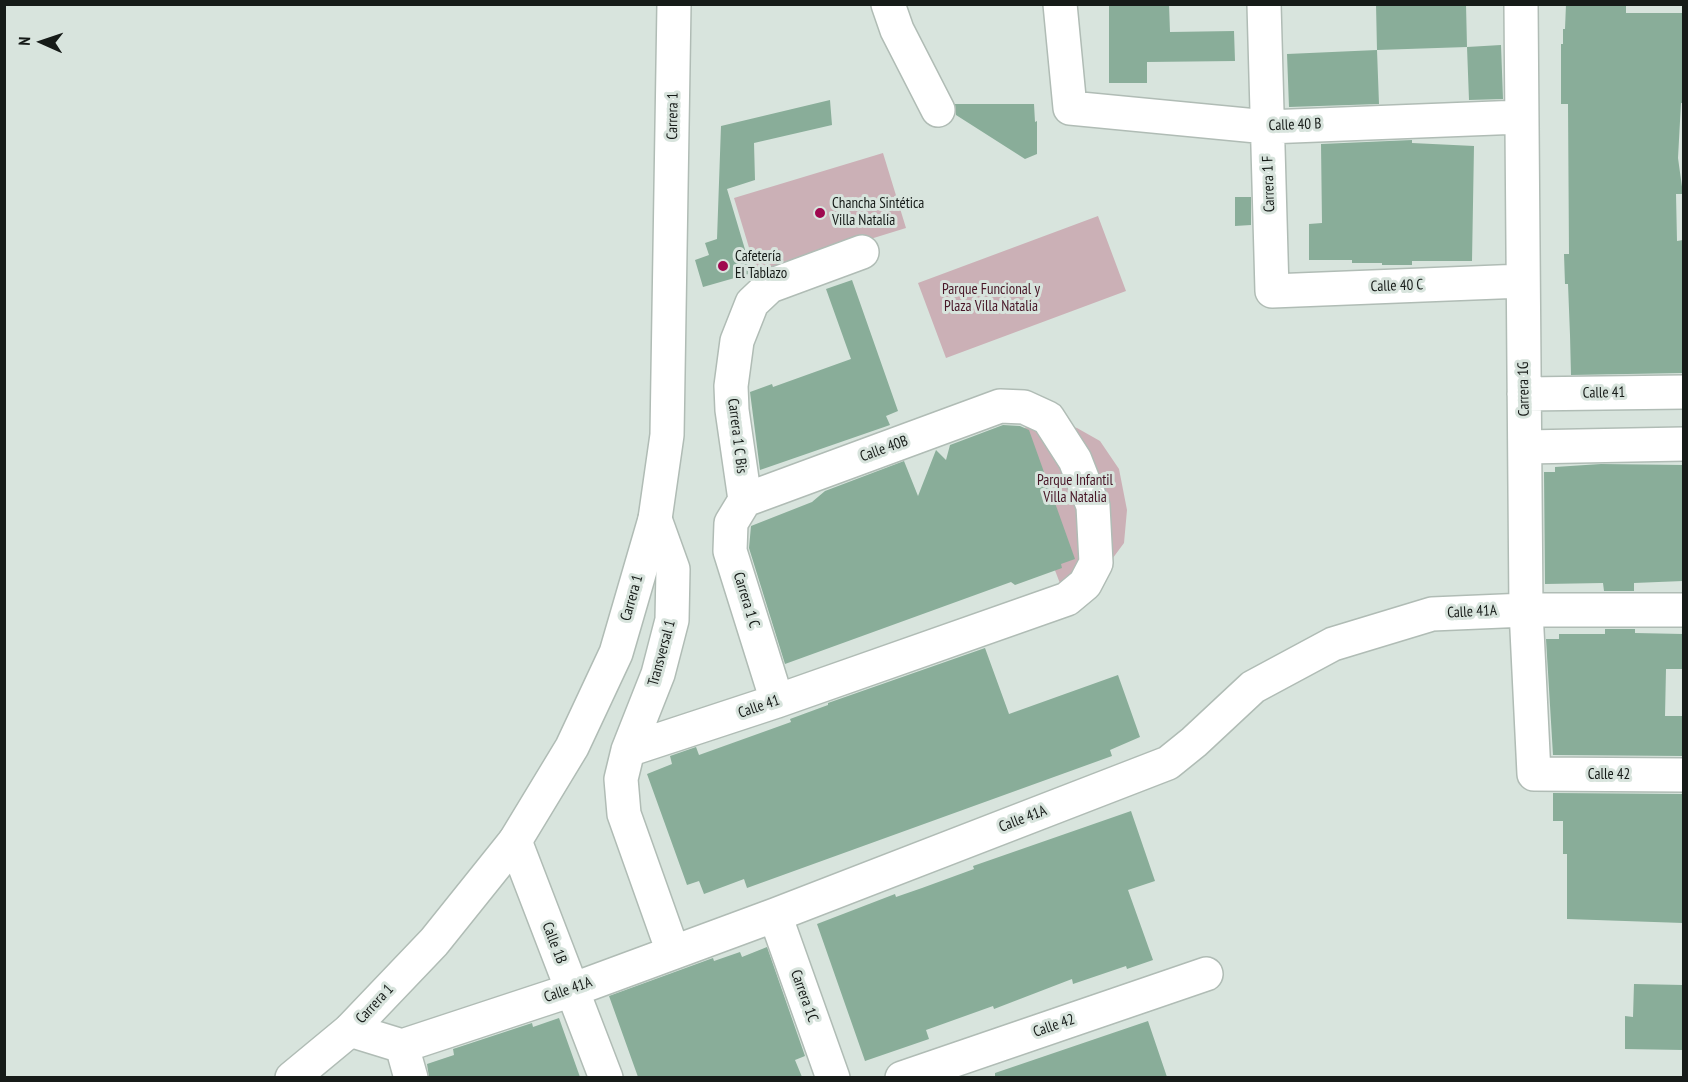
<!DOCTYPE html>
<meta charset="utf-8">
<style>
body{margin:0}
#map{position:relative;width:1688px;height:1082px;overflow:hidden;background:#d8e4dd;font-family:"PT Sans Narrow",sans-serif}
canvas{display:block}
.frame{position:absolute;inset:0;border:6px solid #161b18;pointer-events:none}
.north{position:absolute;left:12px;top:12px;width:60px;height:60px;-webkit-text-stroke:4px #d8e4dd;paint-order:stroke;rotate:273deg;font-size:16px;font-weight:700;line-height:24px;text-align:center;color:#161b18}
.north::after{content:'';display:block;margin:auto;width:21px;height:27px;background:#161b18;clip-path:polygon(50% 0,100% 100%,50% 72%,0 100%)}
</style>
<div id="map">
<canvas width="1688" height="1082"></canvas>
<div class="frame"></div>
<div class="north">N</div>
</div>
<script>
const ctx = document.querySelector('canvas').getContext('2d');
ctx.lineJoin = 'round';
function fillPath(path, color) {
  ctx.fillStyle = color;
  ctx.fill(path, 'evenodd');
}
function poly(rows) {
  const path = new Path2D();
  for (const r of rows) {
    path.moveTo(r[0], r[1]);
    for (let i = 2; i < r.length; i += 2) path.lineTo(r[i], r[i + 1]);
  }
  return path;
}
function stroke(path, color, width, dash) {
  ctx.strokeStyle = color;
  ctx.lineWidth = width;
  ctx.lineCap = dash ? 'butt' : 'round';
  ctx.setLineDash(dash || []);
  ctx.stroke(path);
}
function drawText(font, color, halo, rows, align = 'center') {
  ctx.font = font + ' "PT Sans Narrow",sans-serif';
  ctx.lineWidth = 6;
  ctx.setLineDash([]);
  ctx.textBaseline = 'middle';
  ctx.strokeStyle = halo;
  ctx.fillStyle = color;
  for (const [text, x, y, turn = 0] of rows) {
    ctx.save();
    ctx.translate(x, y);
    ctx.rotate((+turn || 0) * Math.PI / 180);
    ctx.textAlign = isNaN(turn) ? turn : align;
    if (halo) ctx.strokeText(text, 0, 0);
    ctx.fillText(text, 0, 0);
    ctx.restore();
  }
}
fillPath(poly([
 [883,153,906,228,757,274,734,198],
 [1098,216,1126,291,946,358,918,283],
 [1048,420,1077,428,1100,441,1119,469,1127,510,1124,543,1104,570,1061,586,1003,435]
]), '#cbb0b6');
fillPath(poly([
 [1109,4,1169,4,1170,32,1234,31,1235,61,1147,62,1147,83,1109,83],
 [1376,4,1466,4,1467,47,1501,45,1503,99,1469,100,1467,47,1377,50,1379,104,1289,107,1287,54,1377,50],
 [1566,4,1626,4,1626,13,1683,13,1683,103,1681,103,1678,158,1683,194,1676,194,1677,241,1683,240,1683,373,1571,375,1570,335,1568,284,1565,284,1564,254,1569,254,1568,104,1561,104,1561,44,1563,44,1563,29,1565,29],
 [830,100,832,125,754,143,755,180,727,189,752,273,703,287,695,260,709,255,705,243,717,239,721,126],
 [955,104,1034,104,1035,122,1037,121,1037,154,1025,159,956,115],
 [1412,140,1412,143,1474,146,1472,261,1412,261,1412,265,1382,265,1382,263,1352,263,1352,260,1309,260,1309,224,1322,223,1321,144],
 [1235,197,1251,197,1251,225,1235,226],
 [852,280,898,411,886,416,890,425,760,470,750,392,772,384,773,387,851,359,826,289],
 [1003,425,1020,426,1029,430,1075,559,1061,564,1062,568,1015,585,1011,582,785,664,749,548,751,526,812,502,825,491,904,461,918,496,936,450,946,460,950,445],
 [1601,464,1683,465,1683,581,1634,583,1634,591,1604,591,1603,583,1545,584,1544,472,1555,472,1555,467],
 [1605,629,1635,629,1635,633,1683,634,1683,669,1666,669,1665,716,1683,716,1683,756,1553,755,1546,639,1559,639,1559,634,1605,634],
 [985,648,1009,714,1118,675,1140,737,1110,750,1112,756,747,888,744,879,704,894,699,881,687,885,647,774,672,764,670,756,696,747,699,755,791,722,790,719,828,705,828,703],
 [1553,793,1683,794,1683,923,1567,919,1567,854,1563,854,1563,821,1553,821],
 [1131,811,1155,881,1128,890,1153,960,1127,969,1126,966,1073,984,1072,979,994,1009,993,1006,926,1030,929,1039,865,1061,817,924,895,894,896,897,922,888,974,869,973,866],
 [767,947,805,1056,795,1060,802,1077,638,1077,609,996,713,958,714,961,740,952,742,957],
 [1634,984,1683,985,1683,1050,1625,1049,1625,1016,1633,1017],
 [559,1018,580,1077,429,1077,427,1064,454,1055,453,1049,532,1023,533,1027],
 [1148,1021,1167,1077,995,1077,995,1073]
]), '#89ad99');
const street = poly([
 [888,4,897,30,938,110],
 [1060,4,1070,108,1267,127,1521,117],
 [1264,4,1272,291,1523,281],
 [1521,4,1526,610,1534,774,1684,775],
 [1524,394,1684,392],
 [1526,447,1684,444],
 [745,500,732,410,731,386,737,341,752,303,770,286,862,252],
 [745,500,731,523,730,551,777,701],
 [655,519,673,569,672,620,658,674,628,750,621,779,624,814,673,952],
 [628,750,777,701,1067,599,1085,584,1096,563,1093,506,1075,460,1048,418,1024,407,1000,406,745,500],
 [515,841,606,1078],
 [775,915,833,1078],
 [350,1030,402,1046,572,990,775,915,1168,763,1194,742,1253,687,1333,644,1432,614,1526,610,1684,610],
 [402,1046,411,1078],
 [902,1078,1206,974]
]);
const primary = poly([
 [292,1078,350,1030,434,942,515,841,572,747,616,653,655,519,667,435,674,4]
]);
stroke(street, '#b0bcb5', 36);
stroke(primary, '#b0bcb5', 36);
stroke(street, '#fff', 33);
stroke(primary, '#fff', 33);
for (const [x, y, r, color] of [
 [820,213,6,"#9f084f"],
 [723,266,6,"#9f084f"]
]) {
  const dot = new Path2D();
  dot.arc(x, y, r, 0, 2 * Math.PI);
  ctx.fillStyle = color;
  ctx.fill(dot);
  stroke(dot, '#d8e4dd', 2);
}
drawText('15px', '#161b18', '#d8e4dd', [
 ["Carrera 1",673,116,-89],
 ["Calle 40 B",1295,125,-2],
 ["Carrera 1 F",1269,184,-92],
 ["Calle 40 C",1397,286,-2],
 ["Carrera 1G",1524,389,-91],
 ["Calle 41",1604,393,-1],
 ["Carrera 1 C Bis",737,436,83],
 ["Calle 40B",884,449,-20],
 ["Carrera 1",632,598,-74],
 ["Carrera 1 C",746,600,73],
 ["Calle 41A",1472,612,-3],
 ["Transversal 1",662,653,-75],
 ["Calle 41",759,707,-19],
 ["Calle 42",1609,775],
 ["Calle 41A",1023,819,-21],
 ["Calle 1B",554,943,69],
 ["Calle 41A",568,990,-19],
 ["Carrera 1C",804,996,70],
 ["Carrera 1",375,1004,-47],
 ["Calle 42",1054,1026,-19]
]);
drawText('15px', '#161b18', '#d8e4dd', [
 ["Chancha Sintética",832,204],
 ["Villa Natalia",832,221],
 ["Cafetería",735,257],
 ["El Tablazo",735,274]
], 'left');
drawText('15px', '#481627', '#d8e4dd', [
 ["Parque Funcional y",991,290],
 ["Plaza Villa Natalia",991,307],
 ["Parque Infantil",1075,481],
 ["Villa Natalia",1075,498]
]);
</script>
